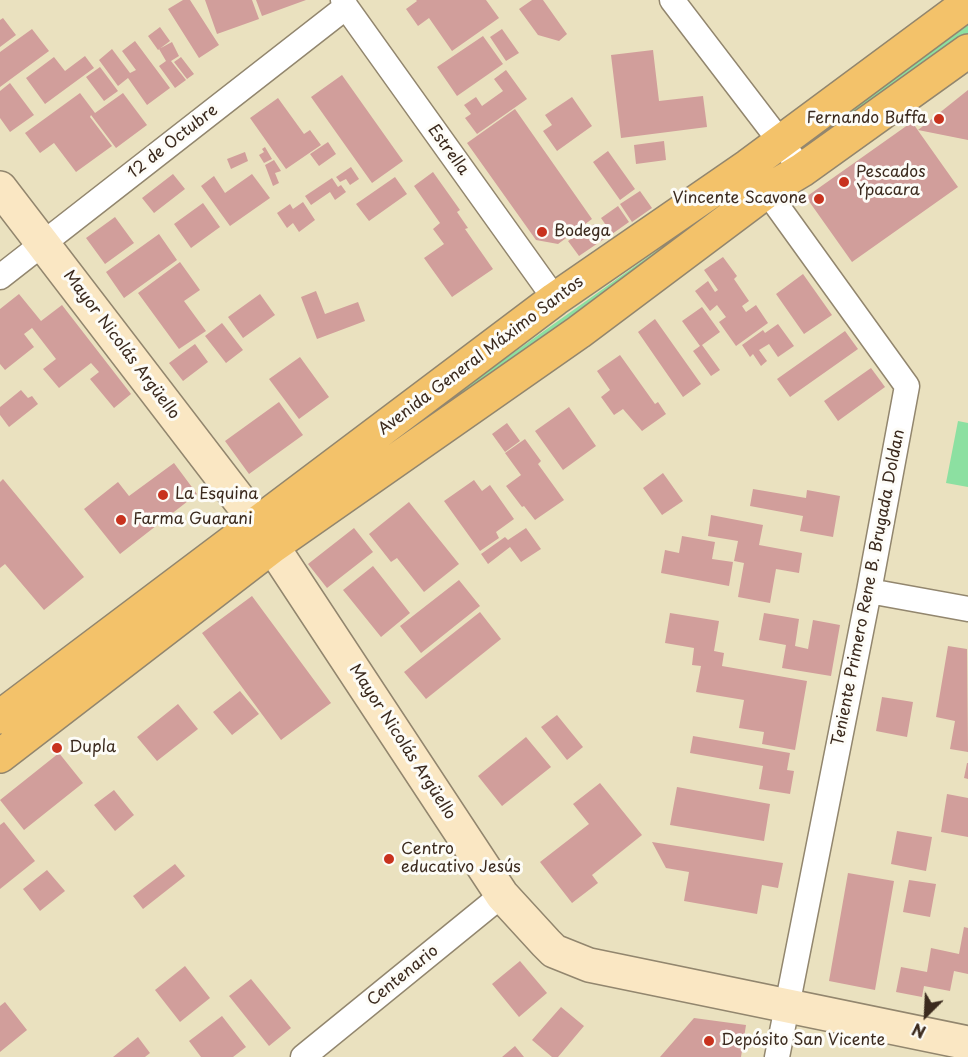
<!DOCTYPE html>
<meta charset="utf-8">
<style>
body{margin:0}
#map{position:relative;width:968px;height:1057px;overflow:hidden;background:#eae1bf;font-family:"Playpen Sans",sans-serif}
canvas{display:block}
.north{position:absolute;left:896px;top:985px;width:60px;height:60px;-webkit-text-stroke:4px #fdfcf7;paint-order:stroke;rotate:204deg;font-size:16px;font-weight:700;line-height:24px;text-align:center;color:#3b2a1e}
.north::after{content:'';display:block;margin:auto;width:21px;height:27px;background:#3b2a1e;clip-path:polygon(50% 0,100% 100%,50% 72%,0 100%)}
</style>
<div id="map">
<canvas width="968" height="1057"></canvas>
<div class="north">N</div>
</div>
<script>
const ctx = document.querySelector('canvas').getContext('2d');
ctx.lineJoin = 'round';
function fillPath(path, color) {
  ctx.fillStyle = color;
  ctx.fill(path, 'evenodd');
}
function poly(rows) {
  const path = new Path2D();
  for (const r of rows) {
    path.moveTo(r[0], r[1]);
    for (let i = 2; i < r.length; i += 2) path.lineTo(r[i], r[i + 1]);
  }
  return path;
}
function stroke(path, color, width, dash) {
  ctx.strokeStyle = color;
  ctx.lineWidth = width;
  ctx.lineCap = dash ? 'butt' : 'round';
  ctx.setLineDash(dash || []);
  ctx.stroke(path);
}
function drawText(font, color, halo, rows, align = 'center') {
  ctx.font = font + ' "Playpen Sans",sans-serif';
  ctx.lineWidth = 6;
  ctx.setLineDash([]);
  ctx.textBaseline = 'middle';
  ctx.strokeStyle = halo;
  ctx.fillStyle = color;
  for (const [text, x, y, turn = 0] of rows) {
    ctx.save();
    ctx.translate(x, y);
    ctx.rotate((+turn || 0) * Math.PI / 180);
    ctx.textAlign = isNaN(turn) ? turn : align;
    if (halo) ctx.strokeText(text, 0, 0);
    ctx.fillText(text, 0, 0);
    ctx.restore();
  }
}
fillPath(poly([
 [968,25,968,33,815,145,811,145,811,140],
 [739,192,744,194,294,518,290,512],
 [958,421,968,423,968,487,946,483]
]), '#8ce0a1');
fillPath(poly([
 [183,0,190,0,219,45,199,58,168,9],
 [205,0,252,0,259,19,217,34],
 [256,0,306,0,262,16],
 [416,0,486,0,499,18,452,51,429,18,418,26,406,9,417,1],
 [532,0,543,0,567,34,559,41,538,35,519,9],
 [3,18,16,35,0,47,0,20],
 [160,27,170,41,158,50,148,36],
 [32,29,49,51,0,87,0,52],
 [502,29,519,53,506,61,490,37],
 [483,36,503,64,457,96,437,67],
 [135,41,170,88,147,105,128,78,118,86,99,60,112,49,130,73,136,70,122,51],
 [172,42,179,56,171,61,186,80,175,88,159,66,166,61,159,49],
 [653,50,659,101,703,96,707,127,621,138,611,55],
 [85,56,94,68,45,104,26,78,54,57,65,71],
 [181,57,194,74,187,79,174,62],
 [100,67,118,91,104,101,86,77],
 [506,70,527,99,477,134,465,118,471,114,464,105,476,97,482,106,503,91,494,79],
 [342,75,403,161,372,183,311,97],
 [10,83,34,115,10,132,0,118,0,91],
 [968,90,968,140,918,130],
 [80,93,95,113,123,93,147,125,116,148,91,115,90,117,112,146,76,172,54,143,40,153,25,133],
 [572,97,592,126,557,151,543,131,552,125,545,115],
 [278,98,304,134,310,130,321,145,286,169,250,118],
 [515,109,592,219,558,244,536,240,467,143],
 [912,122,958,187,852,262,806,197],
 [664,141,666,160,636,164,634,145],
 [328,142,336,154,319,166,310,154],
 [265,147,272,159,264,163,259,155,264,152,262,149],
 [608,151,635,189,620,200,593,162],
 [245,152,248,161,231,169,227,159],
 [274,160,281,171,275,173,279,183,273,186,265,165],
 [351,167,359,179,350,185,346,179,340,182,336,177],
 [433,172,460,210,457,212,468,228,465,229,493,269,452,297,424,258,444,244,433,229,440,223,414,186],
 [173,174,185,189,154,213,142,198],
 [252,174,270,198,230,226,201,186,214,176,225,193],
 [395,177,407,194,369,221,356,204],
 [332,178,338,187,341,185,346,192,335,200,330,192,311,205,305,196],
 [640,191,652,208,632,222,620,204],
 [303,202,315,220,299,232,293,223,287,228,277,213,290,204,293,209],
 [203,203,220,227,191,248,174,224],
 [618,206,629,222,612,234,601,218],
 [115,217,134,243,105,264,86,238],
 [594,224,604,239,579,256,568,241],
 [159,234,177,260,124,298,106,272],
 [723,257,737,276,734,279,749,301,742,306,746,312,756,305,768,323,736,346,719,322,726,317,717,305,710,311,695,291,708,281,715,292,718,290,704,270],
 [180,262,200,290,184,301,206,331,179,349,138,293],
 [803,274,832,315,804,334,776,294],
 [316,291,325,314,358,302,365,321,317,339,301,297],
 [19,294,41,321,62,305,131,394,114,408,90,379,99,372,91,363,59,388,43,369,56,359,32,328,24,334,34,347,5,370,0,364,0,309],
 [260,294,275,315,243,338,228,317],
 [702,307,720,332,702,345,720,370,711,376,693,351,700,346,682,321],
 [655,319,701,384,683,397,638,332],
 [222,323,243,350,226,363,205,336],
 [778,324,794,346,778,357,769,344,759,350,767,361,761,366,753,354,750,357,742,345,763,330,765,333],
 [845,331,858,349,790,397,777,379],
 [195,344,208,362,183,381,169,363],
 [620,355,655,404,658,402,666,414,642,431,623,409,614,415,601,397,610,390,597,371],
 [300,357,329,397,299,419,269,379],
 [871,368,885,387,838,421,824,401],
 [21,390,28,398,32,396,38,404,9,427,0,415,0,407],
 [279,402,303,435,249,474,225,441],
 [569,407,596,446,563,470,535,431],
 [507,423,520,441,505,452,492,434],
 [525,439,541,461,538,464,564,500,535,520,524,506,522,507,506,486,521,475,505,453],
 [174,463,197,494,120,554,84,509,118,482,129,496],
 [663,473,683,501,662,515,643,488],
 [3,479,84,577,44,610,5,564,0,568,0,482],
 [474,480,482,491,490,485,514,519,496,532,499,538,480,551,444,501],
 [753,489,806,498,807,490,840,496,833,537,800,531,803,516,750,506],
 [409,502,459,564,424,592,397,558,391,562,369,534],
 [711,515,763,525,759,545,802,553,799,573,776,569,770,603,738,597,744,563,734,561,738,541,708,536],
 [354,528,373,552,327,588,308,564],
 [526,528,541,549,521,562,510,547,488,564,481,554,505,537,508,540],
 [682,536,715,542,712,559,733,562,729,586,661,573,665,550,679,553],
 [373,566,410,613,381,637,343,590],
 [459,580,480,606,421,653,400,626],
 [252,596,331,703,281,740,202,633],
 [480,612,501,639,426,699,404,672],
 [670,613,719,621,714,651,724,653,722,666,807,681,795,750,762,744,764,732,739,728,744,700,696,692,701,666,692,665,694,648,665,643],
 [764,613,799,619,795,646,808,649,813,620,840,625,831,676,782,668,786,645,759,640],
 [948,646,967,649,968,752,950,749,955,721,936,717],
 [240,691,259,714,232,735,213,712],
 [882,697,913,702,907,737,876,731],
 [178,704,198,729,157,761,137,737],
 [557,715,583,747,567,760,541,727],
 [693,736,790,753,787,770,794,771,790,794,759,789,763,766,690,753],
 [526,737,551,767,502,806,478,776],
 [59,753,83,783,24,830,0,800],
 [967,763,968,763,968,779,964,778],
 [600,783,642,835,592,875,598,883,572,903,540,862,589,824,573,804],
 [677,787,770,804,764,841,670,825],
 [114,790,134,815,115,831,94,805],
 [947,794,968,798,968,837,941,832],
 [4,822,35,861,0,889,0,825],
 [897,831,932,837,926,871,891,864],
 [652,842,783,863,778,888,762,885,757,914,684,901,689,872,666,868],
 [175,864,185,876,143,909,133,896],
 [47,870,65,891,40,911,23,889],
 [848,873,894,881,875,990,829,981],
 [909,880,936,884,930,917,903,912],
 [964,927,968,928,968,974,954,971,950,991,924,986,922,997,896,992,901,967,927,972,931,948,959,954],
 [520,961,547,993,519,1017,492,984],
 [185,966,210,998,180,1022,155,990],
 [251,979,291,1028,269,1046,229,996],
 [5,1002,27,1030,0,1052,0,1006],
 [561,1007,584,1026,558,1057,552,1057,532,1040],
 [222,1016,246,1047,233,1057,201,1057,189,1041],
 [694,1018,746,1025,741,1057,660,1057],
 [138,1037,150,1053,145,1057,113,1057],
 [515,1046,524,1057,502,1057]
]), '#d19e9b');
const street = poly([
 [343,0,346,7,555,299],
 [672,0,802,170],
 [757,178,907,386,869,591,777,1057],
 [0,277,346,7],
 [869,591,968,609],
 [303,1057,502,895]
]);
const secondary = poly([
 [0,188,257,523,502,895,546,943,554,951,589,965,968,1043]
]);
const primary = poly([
 [0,717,555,299,748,166,968,3],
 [0,756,273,546,579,332,767,191,802,170,968,51]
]);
stroke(street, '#92866e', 27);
stroke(secondary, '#92866e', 36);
stroke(primary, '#92866e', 36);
stroke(street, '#fff', 24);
stroke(secondary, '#fae7c3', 33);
stroke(primary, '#f3c26a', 33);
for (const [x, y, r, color] of [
 [939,119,6,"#c8321e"],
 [844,182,6,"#c8321e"],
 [819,199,6,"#c8321e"],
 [542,232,6,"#c8321e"],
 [163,495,6,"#c8321e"],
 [121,520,6,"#c8321e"],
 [57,748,6,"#c8321e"],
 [389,859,6,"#c8321e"],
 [709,1041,6,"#c8321e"]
]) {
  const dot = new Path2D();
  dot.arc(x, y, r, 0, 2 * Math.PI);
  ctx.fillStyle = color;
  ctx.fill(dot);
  stroke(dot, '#fdfcf7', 2);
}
drawText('16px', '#3b2a1e', '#fdfcf7', [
 ["Fernando Buffa",927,119,"right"],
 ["Pescados",856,173],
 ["Ypacara",856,191],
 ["Vincente Scavone",807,199,"right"],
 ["Bodega",554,232],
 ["La Esquina",175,495],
 ["Farma Guarani",133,520],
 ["Dupla",69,748],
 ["Centro",401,850],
 ["educativo Jesús",401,868],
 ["Depósito San Vicente",721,1041]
], 'left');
drawText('16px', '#3b2a1e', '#fdfcf7', [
 ["12 de Octubre",173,142,-38],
 ["Estrella",448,150,54],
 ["Mayor Nicolás Argüello",121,345,53],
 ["Avenida General Máximo Santos",481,356,-37],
 ["Teniente Primero Rene B. Brugada Doldan",869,588,-79],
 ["Mayor Nicolás Argüello",402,742,57],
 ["Centenario",403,976,-39]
]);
</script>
